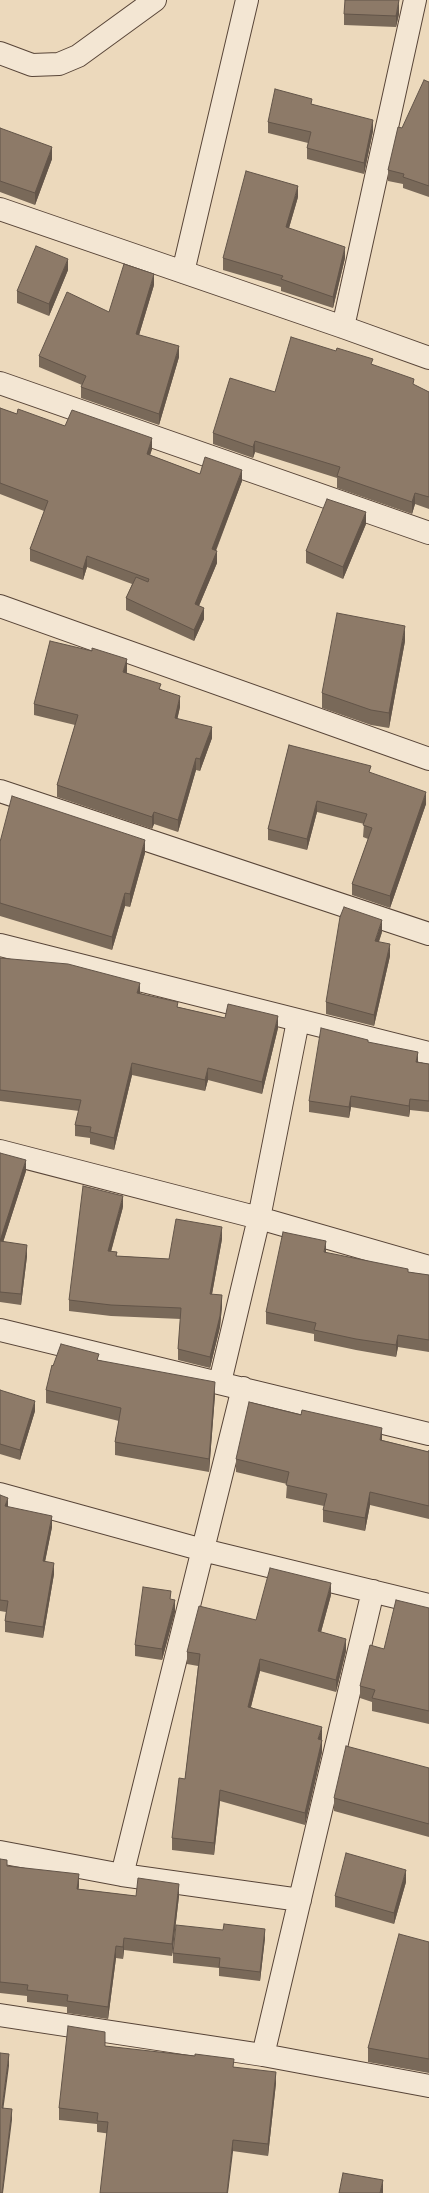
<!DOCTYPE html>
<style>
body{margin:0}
canvas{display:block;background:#ecd9bc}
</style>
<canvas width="429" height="2193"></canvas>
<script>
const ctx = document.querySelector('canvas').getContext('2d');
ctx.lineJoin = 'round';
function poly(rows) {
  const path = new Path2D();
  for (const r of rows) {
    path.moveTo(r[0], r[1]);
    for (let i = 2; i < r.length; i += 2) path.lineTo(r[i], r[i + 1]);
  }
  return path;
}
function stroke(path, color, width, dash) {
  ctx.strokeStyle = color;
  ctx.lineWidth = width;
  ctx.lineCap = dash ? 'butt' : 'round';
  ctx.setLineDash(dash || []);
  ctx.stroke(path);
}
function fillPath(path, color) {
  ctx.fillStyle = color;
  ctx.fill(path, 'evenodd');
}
const street = poly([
 [0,53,32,65,59,64,78,56,155,0],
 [0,209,343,327,429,358],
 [183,272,247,0],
 [343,327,415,0],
 [0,383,429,533],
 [0,606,429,759],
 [0,791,429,934],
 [0,945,429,1053],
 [0,1151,259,1218,429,1267],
 [0,1330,429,1434],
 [220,1382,259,1218,298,1021],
 [0,1494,203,1550,429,1605],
 [0,1852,122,1875,300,1900],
 [122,1875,243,1388],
 [0,2015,263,2055,429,2086],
 [263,2055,373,1591]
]);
stroke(street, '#584538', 24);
stroke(street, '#f3e6d3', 22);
fillPath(poly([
 [344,14,399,14,396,27,344,25],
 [429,82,429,197,403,188,403,184,388,181,388,170,402,128],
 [312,104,373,131,364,174,307,159,307,148,308,143,268,133,268,122],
 [0,128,52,159,35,205,0,192],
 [298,197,289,228,345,258,333,308,281,291,281,287,223,270,223,258],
 [68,270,49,316,17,303,17,291],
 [154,285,139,335,179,357,159,425,81,398,81,387,82,385,39,367,39,356],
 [373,365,429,392,429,509,415,504,412,514,337,488,337,478,255,452,253,458,213,444,213,433,275,392],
 [0,408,17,414,65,426,152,449,150,455,200,474,242,481,216,551,217,563,199,606,204,619,194,641,126,610,126,598,132,584,87,567,83,580,30,561,30,549,44,511,0,494],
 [366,524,343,579,306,563,306,551],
 [405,641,389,728,371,725,322,708,322,693],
 [127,671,127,673,161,689,180,707,177,719,212,738,200,771,196,770,178,832,154,824,152,829,57,797,57,785,75,725,34,715,34,704],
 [289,745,371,773,426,804,390,908,352,895,352,884,368,839,363,837,364,824,317,812,307,850,268,840,268,829],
 [0,842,145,853,130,907,125,906,112,950,0,916],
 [382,932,379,942,390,956,374,1026,326,1014,326,1002],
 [0,958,140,993,178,1007,225,1018,278,1028,262,1094,208,1080,205,1091,132,1075,114,1150,90,1144,90,1138,75,1136,75,1125,79,1111,0,1101],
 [368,1042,418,1062,429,1064,429,1112,410,1110,409,1117,351,1107,349,1118,309,1112,309,1101],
 [0,1153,26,1171,3,1242,27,1256,21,1305,0,1302],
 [123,1207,111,1252,117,1256,169,1259,222,1239,212,1294,222,1306,220,1327,210,1368,178,1360,178,1349,181,1319,111,1316,69,1311,69,1300],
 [326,1253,408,1272,429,1275,429,1352,398,1347,396,1357,356,1350,314,1341,314,1334,266,1324,266,1312],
 [99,1360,215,1395,209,1472,115,1455,115,1442,119,1421,46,1403,46,1390,53,1366],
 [0,1390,35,1411,20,1460,0,1454],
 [382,1440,429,1452,429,1450,429,1519,370,1505,365,1531,323,1522,323,1510,324,1506,286,1498,287,1484,236,1472,236,1459],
 [0,1495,8,1507,52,1527,45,1561,54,1574,43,1638,5,1632,5,1621,6,1612,0,1611],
 [331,1595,321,1632,346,1651,336,1692,260,1671,251,1707,322,1739,322,1752,305,1825,220,1801,214,1855,172,1850,172,1838,185,1779,198,1666,187,1664,187,1652,256,1620],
 [429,1608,429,1724,372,1711,372,1702,360,1698,360,1686,384,1649],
 [175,1612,162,1660,135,1656,135,1645],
 [429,1768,429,1837,334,1811,334,1798],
 [0,1859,7,1866,79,1886,78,1889,136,1896,179,1896,172,1956,124,1950,123,1959,116,1958,108,2019,67,2013,67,2007,27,2002,27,1996,0,1993],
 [406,1882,394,1924,335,1907,335,1896],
 [265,1938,260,1981,219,1976,219,1968,173,1963,173,1953],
 [429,1942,429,2073,368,2062,368,2048],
 [105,2046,234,2067,276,2083,268,2156,97,2132,97,2124,59,2120,59,2108]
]), '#796959');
fillPath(poly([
 [399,0,399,14,396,27,396,16],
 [373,120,373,131,364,174,364,163],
 [52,147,52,159,35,205,35,193],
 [298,186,298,197,286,238,286,227],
 [345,247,345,258,333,308,333,297],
 [68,259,68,270,49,316,49,304],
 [154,274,154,285,136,345,136,334],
 [179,346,179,357,159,425,159,414],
 [152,438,152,449,147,465,147,454],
 [255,441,255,452,253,458,253,447],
 [242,470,242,481,212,560,212,549],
 [415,493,415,504,412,514,412,502],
 [366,512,366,524,343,579,343,567],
 [217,551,217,563,195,615,195,604],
 [87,556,87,567,83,580,83,569],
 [204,608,204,619,194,641,194,630],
 [405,626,405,641,389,728,389,713],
 [127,659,127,671,123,683,123,672],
 [180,696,180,707,175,730,175,718],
 [212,727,212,738,200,771,200,759],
 [196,758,196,770,178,832,178,820],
 [426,792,426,804,390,908,390,896],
 [317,801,317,812,307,850,307,839],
 [154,812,154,824,152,829,152,817],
 [145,840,145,853,130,907,130,894],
 [125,893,125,906,112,950,112,937],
 [382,920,382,932,375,952,375,941],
 [390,944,390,956,374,1026,374,1015],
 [140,983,140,995,137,993],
 [278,1016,278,1028,262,1094,262,1082],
 [418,1052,418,1063,416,1062],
 [132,1063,132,1075,114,1150,114,1138],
 [208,1068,208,1080,205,1091,205,1080],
 [351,1096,351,1107,349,1118,349,1107],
 [410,1099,410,1110,409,1117,409,1106],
 [26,1160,26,1171,0,1252,0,1241],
 [123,1196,123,1207,108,1262,108,1251],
 [222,1227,222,1239,210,1305,210,1294],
 [326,1241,326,1253,324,1252],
 [27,1245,27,1256,21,1305,21,1294],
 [222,1295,222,1306,220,1327,210,1368,210,1357],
 [398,1335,398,1347,396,1357,396,1345],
 [215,1382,215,1395,209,1472,209,1459],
 [35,1401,35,1411,20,1460,20,1450],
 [382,1428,382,1440,380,1440],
 [370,1492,370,1505,365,1531,365,1518],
 [8,1498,8,1509,5,1506],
 [52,1516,52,1527,43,1572,43,1561],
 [54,1563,54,1574,43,1638,43,1627],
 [331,1583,331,1595,318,1643,318,1631],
 [175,1600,175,1612,162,1660,162,1649],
 [346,1639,346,1651,336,1692,336,1680],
 [260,1659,260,1671,248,1718,248,1707],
 [322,1727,322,1739,318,1751,318,1739],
 [322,1740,322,1752,305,1825,305,1813],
 [220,1790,220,1801,214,1855,214,1843],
 [406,1870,406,1882,394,1924,394,1913],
 [79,1874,79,1886,77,1901,77,1889],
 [179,1884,179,1896,172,1956,172,1944],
 [265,1929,265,1938,260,1981,260,1972],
 [124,1938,124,1950,123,1959,123,1947],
 [116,1946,116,1958,108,2019,108,2007],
 [9,2054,9,2066,2,2119,2,2108],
 [276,2072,276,2083,268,2156,268,2144],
 [12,2109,12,2120,3,2193,2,2193],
 [233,2140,233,2152,228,2193,227,2193],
 [383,2180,383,2193,380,2193]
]), '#635549');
const building = poly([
 [345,0,399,0,396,16,344,14,345,0],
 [424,80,429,82,429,186,403,177,404,174,388,170,398,127,402,128,424,80],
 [275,89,312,99,311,104,373,120,364,163,307,148,311,132,268,122,275,89],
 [0,128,52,147,35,193,0,181,0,128],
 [246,171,298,186,286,227,345,247,333,297,281,279,283,276,223,258,246,171],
 [36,246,68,259,49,304,17,291,36,246],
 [124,264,154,274,136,334,179,346,159,414,81,387,86,376,39,356,67,292,109,312,124,264],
 [291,337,336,351,337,348,373,359,371,364,414,379,413,384,429,392,429,497,415,493,412,502,337,476,340,467,255,441,253,447,213,433,230,378,275,392,291,337],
 [0,408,17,414,18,409,65,426,72,410,152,438,147,454,200,474,205,457,242,470,212,549,217,551,195,604,204,608,194,630,126,598,136,577,148,582,149,579,87,556,83,569,30,549,48,501,0,483,0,408],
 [327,499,366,512,343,567,306,551,327,499],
 [337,613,405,626,389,713,371,710,322,693,337,613],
 [50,641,92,651,92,648,127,659,123,672,161,684,159,689,180,696,175,718,212,727,200,759,196,758,178,820,154,812,152,817,57,785,78,715,34,704,50,641],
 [289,745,371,766,369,772,426,792,390,896,352,884,372,828,363,825,367,814,317,801,307,839,268,829,289,745],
 [12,796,145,840,130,894,125,893,112,937,0,903,0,842,12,796],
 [344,907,382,920,375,941,390,944,374,1015,326,1002,340,917,344,907],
 [0,958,68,964,140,983,137,993,178,1002,177,1007,225,1018,228,1004,278,1016,262,1082,208,1068,205,1080,132,1063,114,1138,90,1132,91,1127,75,1125,81,1100,0,1090,0,958],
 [321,1028,368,1040,368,1042,418,1052,416,1062,429,1064,429,1101,410,1099,409,1106,351,1096,349,1107,309,1101,321,1028],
 [0,1153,26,1160,0,1241,0,1153],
 [83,1186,123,1196,108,1251,117,1252,116,1256,169,1259,176,1219,222,1227,210,1294,222,1295,220,1316,210,1357,178,1349,181,1308,111,1305,69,1300,83,1186],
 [283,1232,326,1241,324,1252,408,1269,408,1272,429,1275,429,1340,398,1335,396,1345,356,1339,314,1330,316,1323,266,1312,283,1232],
 [0,1241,27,1245,21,1294,0,1292,0,1241],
 [61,1344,99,1354,97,1360,215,1382,209,1459,115,1442,121,1408,46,1390,52,1365,53,1366,61,1344],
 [0,1390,35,1401,20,1450,0,1444,0,1390],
 [249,1402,301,1415,302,1410,382,1428,380,1440,429,1452,429,1450,429,1506,370,1492,365,1518,323,1510,327,1494,286,1485,289,1472,236,1459,249,1402],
 [0,1495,8,1498,5,1506,52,1516,43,1561,54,1563,43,1627,5,1621,8,1601,0,1600,0,1495],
 [270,1568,331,1583,318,1631,346,1639,336,1680,260,1659,248,1707,322,1727,318,1739,322,1740,305,1813,220,1790,214,1843,172,1838,179,1778,185,1779,200,1654,187,1652,199,1606,256,1620,270,1568],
 [143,1587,171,1591,170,1599,175,1600,162,1649,135,1645,143,1587],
 [396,1600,429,1608,429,1711,372,1698,375,1690,360,1686,370,1645,384,1649,396,1600],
 [346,1746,429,1768,429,1824,334,1798,346,1746],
 [346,1853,406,1870,394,1913,335,1896,346,1853],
 [0,1859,7,1860,7,1866,79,1874,77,1889,136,1896,138,1878,179,1884,172,1944,124,1938,123,1947,116,1946,108,2007,67,2001,68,1995,27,1990,28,1985,0,1982,0,1859],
 [224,1924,265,1929,260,1972,219,1967,220,1958,173,1953,176,1925,223,1930,224,1924],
 [399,1934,429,1942,429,2059,368,2048,399,1934],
 [68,2026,105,2032,105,2046,195,2056,195,2054,234,2059,233,2067,276,2072,268,2144,233,2140,227,2193,100,2193,108,2122,97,2121,98,2113,59,2108,68,2026],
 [0,2053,9,2054,2,2108,12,2109,2,2193,0,2193,0,2053],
 [343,2173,383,2180,380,2193,339,2193,343,2173]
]);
fillPath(building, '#8d7a68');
stroke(building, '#635549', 1);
</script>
